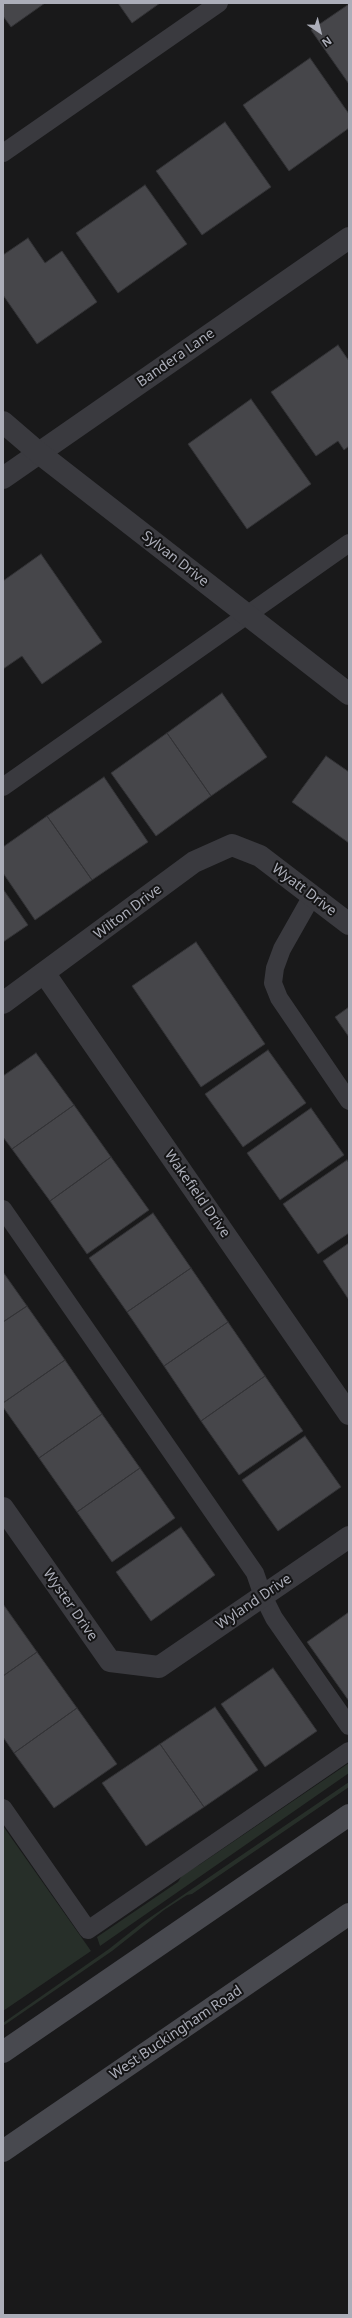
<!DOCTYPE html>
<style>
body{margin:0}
#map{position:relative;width:352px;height:2318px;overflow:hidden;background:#19191a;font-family:"Noto Sans",sans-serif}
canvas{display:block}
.frame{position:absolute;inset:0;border:4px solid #acaeb9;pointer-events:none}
.north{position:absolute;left:300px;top:12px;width:40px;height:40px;-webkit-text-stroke:3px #141415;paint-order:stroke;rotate:145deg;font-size:11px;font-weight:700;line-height:16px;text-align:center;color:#acaeb9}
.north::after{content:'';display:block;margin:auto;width:14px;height:18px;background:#acaeb9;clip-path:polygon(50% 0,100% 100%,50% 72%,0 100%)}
</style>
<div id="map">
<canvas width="352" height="2318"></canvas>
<div class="frame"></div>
<div class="north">N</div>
</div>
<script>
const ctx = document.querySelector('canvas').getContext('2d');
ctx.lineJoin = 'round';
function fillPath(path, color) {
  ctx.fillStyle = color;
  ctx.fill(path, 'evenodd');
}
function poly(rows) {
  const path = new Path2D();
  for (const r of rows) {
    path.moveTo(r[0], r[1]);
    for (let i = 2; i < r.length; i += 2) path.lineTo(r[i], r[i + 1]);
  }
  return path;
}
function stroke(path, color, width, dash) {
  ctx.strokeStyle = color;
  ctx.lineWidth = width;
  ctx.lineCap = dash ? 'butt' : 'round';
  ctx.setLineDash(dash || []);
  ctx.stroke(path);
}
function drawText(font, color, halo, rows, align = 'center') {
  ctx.font = font + ' "Noto Sans",sans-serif';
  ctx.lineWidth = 4;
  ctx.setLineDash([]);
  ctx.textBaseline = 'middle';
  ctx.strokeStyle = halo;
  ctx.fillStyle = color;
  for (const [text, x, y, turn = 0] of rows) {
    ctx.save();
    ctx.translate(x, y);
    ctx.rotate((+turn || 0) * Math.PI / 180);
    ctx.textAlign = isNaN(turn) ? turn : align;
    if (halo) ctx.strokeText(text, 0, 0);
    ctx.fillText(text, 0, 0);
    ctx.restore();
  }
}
fillPath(poly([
 [349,1763,349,1773,100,1946,97,1937,178,1882,183,1874,199,1865],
 [349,1782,349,1787,192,1894,187,1895,164,1910,112,1951,3,2026,3,2023,109,1949,142,1923],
 [3,1826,91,1951,3,2011]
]), '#272f29');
const building = poly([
 [3,3,45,3,11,27,3,16,3,3],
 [118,3,160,3,132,23,118,3],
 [349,4,349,84,311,30,349,4],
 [310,58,349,114,349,128,289,171,243,105,310,58],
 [225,122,271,187,202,235,156,171,225,122],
 [145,185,187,244,118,293,76,233,145,185],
 [28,238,45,263,62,251,97,302,37,344,3,295,3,255,28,238],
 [338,345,349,361,349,446,344,450,338,441,316,456,271,392,338,345],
 [251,399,311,484,247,529,188,444,251,399],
 [41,554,102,642,42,684,22,656,3,669,3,581,41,554],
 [222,693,267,757,211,796,167,733,222,693],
 [167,733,211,796,156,836,111,773,167,733],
 [326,756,349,772,349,843,292,802,326,756],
 [104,777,148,842,92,880,47,816,104,777],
 [47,816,92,880,35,920,3,873,3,847,47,816],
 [3,889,28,925,3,942,3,889],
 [196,942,265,1044,201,1087,132,986,196,942],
 [349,1007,349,1037,335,1017,349,1007],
 [268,1050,306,1103,243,1147,205,1094,268,1050],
 [36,1053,74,1105,12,1149,3,1137,3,1076,36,1053],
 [74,1105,111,1157,50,1201,12,1149,74,1105],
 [311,1108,344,1155,280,1200,247,1153,311,1108],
 [111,1157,149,1210,87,1254,50,1201,111,1157],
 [347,1160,349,1163,349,1233,318,1254,283,1204,347,1160],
 [153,1213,191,1268,127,1312,89,1258,153,1213],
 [349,1243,349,1300,323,1261,349,1243],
 [191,1268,228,1322,164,1366,127,1312,191,1268],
 [3,1272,27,1306,3,1322,3,1272],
 [27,1306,65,1360,3,1403,3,1322,27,1306],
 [228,1322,265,1376,201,1421,164,1366,228,1322],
 [65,1360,102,1414,39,1458,3,1407,3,1403,65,1360],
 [265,1376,303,1431,239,1475,201,1421,265,1376],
 [102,1414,140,1468,77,1512,39,1458,102,1414],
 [305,1436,341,1487,278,1531,242,1480,305,1436],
 [140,1468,175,1518,112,1562,77,1512,140,1468],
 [181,1527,215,1575,151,1621,116,1572,181,1527],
 [3,1604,37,1652,3,1676,3,1604],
 [349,1612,349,1701,307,1642,349,1612],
 [37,1652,77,1708,14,1753,3,1737,3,1676,37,1652],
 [273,1668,317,1731,265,1767,221,1704,273,1668],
 [215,1707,258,1770,204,1807,160,1744,215,1707],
 [77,1708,117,1764,54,1808,14,1753,77,1708],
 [160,1744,204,1807,146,1846,102,1783,160,1744]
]);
fillPath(building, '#46464a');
stroke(building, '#333336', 1);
stroke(poly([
 [3,153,219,3],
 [3,787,349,543],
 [312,896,282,949,275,968,273,983,279,998,349,1101],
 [3,1209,255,1573,263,1596,274,1618,349,1726],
 [3,1808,88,1930,349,1751]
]), '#3a3a3f', 18);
stroke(poly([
 [3,478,349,238],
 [45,974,349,1414],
 [3,1003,194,862,232,845,260,856,349,924],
 [3,1508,110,1661,159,1667,349,1537]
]), '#3a3a3f', 22);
stroke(poly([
 [3,422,39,453,349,694]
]), '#3a3a3f', 22);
stroke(poly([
 [3,2052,349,1815],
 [3,2151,349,1914]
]), '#48494f', 22);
drawText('14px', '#acaeb9', '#141415', [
 ["Bandera Lane",176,358,-35],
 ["Sylvan Drive",175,559,38],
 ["Wyatt Drive",304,890,37],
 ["Wilton Drive",128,912,-37],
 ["Wakefield Drive",197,1194,55],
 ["Wyland Drive",254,1602,-34],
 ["Wyster Drive",70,1605,55],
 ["West Buckingham Road",176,2033,-34]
]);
</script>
